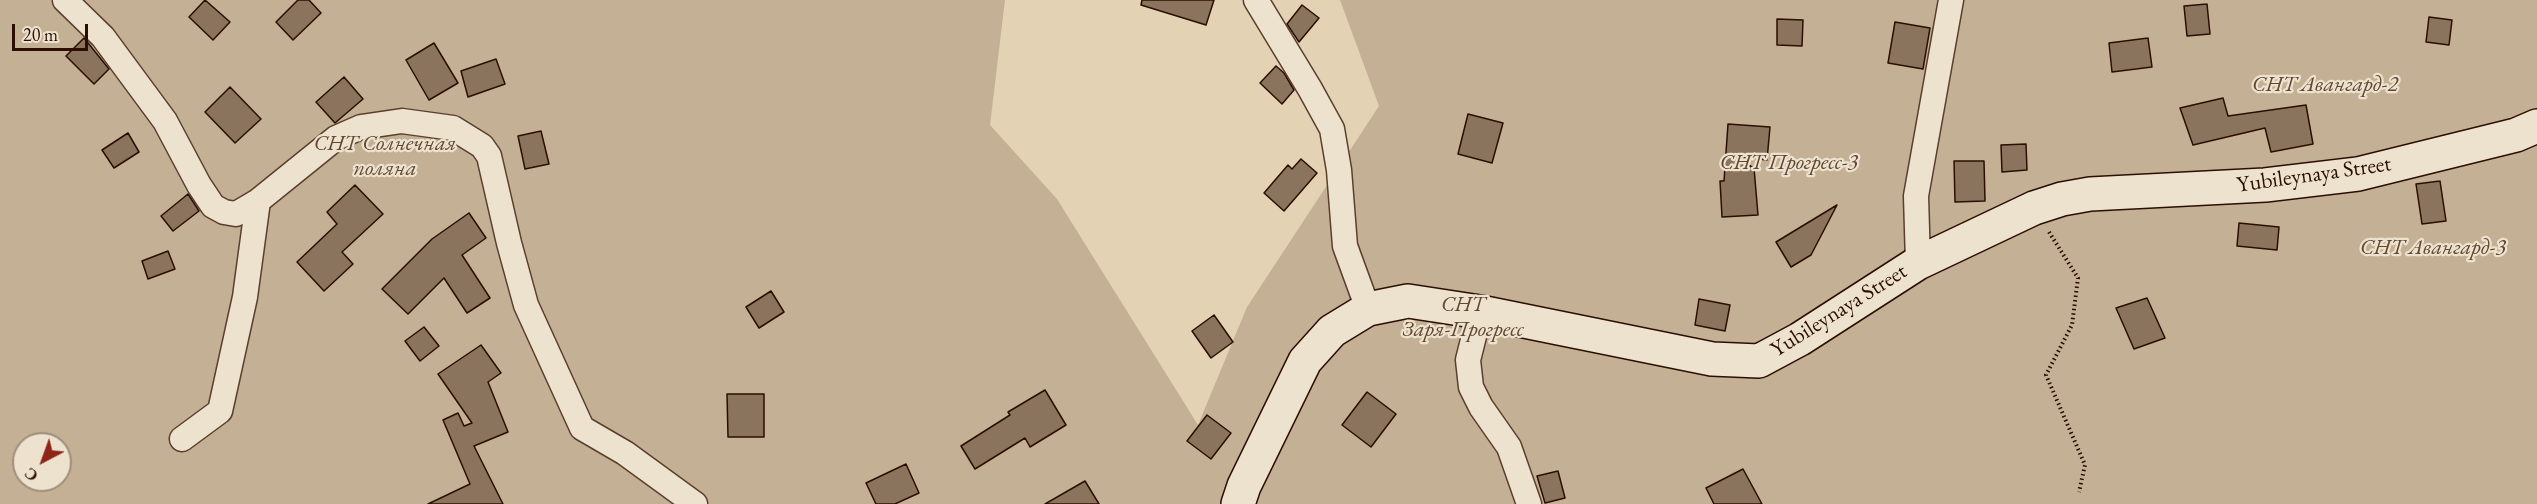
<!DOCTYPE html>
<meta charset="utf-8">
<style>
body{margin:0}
#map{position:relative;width:2537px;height:504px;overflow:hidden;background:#e3d2b3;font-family:"EB Garamond",serif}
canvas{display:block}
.north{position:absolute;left:12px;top:432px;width:60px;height:60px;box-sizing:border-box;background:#ede2ce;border:2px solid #a08d7c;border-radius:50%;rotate:221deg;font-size:16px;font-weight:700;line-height:24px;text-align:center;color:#2c0e00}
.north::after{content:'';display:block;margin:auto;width:21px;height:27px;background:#8f2418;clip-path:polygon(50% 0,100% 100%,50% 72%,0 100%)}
.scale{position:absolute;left:12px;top:24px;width:76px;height:27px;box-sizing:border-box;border:3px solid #2c0e00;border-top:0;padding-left:8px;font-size:18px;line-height:21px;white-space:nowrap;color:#2c0e00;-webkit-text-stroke:4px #ede2ce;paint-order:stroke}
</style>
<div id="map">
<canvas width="2537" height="504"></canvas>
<div class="north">С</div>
<div class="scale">20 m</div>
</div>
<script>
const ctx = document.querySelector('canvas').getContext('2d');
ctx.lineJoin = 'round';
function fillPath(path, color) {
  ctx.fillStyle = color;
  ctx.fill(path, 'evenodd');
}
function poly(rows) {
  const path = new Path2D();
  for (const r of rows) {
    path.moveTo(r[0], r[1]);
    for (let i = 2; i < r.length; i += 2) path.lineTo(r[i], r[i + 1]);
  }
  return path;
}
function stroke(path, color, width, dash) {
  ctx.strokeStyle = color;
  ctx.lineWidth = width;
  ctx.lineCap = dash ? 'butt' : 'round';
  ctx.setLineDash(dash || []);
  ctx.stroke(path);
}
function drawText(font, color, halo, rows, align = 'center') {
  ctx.font = font + ' "EB Garamond",serif';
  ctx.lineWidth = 4.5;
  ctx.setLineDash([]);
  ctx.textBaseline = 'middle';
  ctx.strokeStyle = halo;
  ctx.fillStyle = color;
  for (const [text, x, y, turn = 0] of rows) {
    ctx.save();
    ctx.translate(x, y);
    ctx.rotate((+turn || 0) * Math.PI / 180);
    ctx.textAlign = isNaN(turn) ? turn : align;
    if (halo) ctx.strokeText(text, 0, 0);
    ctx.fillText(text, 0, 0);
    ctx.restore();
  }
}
fillPath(poly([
 [0,0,1005,0,990,125,1057,199,1198,425,1247,307,1379,106,1340,0,2537,0,2537,504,0,504],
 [24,444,60,444,60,480,24,480]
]), '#c4b195');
const building = poly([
 [205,0,230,22,213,40,189,17,205,0],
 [298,0,309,0,321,13,293,40,276,22,298,0],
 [1142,0,1214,0,1206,25,1141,5,1142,0],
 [2207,4,2210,34,2187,36,2184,6,2207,4],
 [1302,5,1319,18,1299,42,1287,24,1302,5],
 [2429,17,2452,20,2449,45,2426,42,2429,17],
 [1777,19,1803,20,1802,46,1777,45,1777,19],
 [1895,22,1930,28,1923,69,1888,63,1895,22],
 [84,38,109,69,94,84,66,56,84,38],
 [2148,38,2152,67,2112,72,2109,43,2148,38],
 [434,43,458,83,429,100,406,60,434,43],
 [496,59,505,84,468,97,461,71,496,59],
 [1276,66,1284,73,1294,90,1282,104,1260,83,1276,66],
 [344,77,363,99,335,123,316,102,344,77],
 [230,87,261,119,235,143,205,112,230,87],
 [2223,98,2228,116,2306,105,2313,144,2271,152,2265,128,2193,145,2180,108,2223,98],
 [1468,114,1503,123,1492,163,1458,154,1468,114],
 [1728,124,1770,127,1767,160,1732,156,1754,168,1758,215,1722,217,1720,181,1724,181,1728,124],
 [541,131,549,164,525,169,518,136,541,131],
 [128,133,139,152,114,168,102,150,128,133],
 [2026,144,2027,170,2002,172,2001,145,2026,144],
 [1301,159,1317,173,1284,211,1264,193,1288,165,1292,169,1301,159],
 [1954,161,1984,161,1985,201,1955,202,1954,161],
 [2440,181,2446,221,2422,224,2416,184,2440,181],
 [355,185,383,214,342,252,353,264,324,291,297,262,337,224,327,212,355,185],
 [188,194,199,211,173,231,161,216,188,194],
 [1837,205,1811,255,1791,267,1776,242,1837,205],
 [469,213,486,238,462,255,490,298,467,313,444,278,408,314,382,289,432,239,469,213],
 [2239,223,2279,227,2277,250,2237,246,2239,223],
 [168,251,175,269,148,279,142,261,168,251],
 [771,291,784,312,759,328,746,307,771,291],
 [2147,298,2165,338,2134,349,2116,308,2147,298],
 [1699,299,1730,305,1725,331,1695,325,1699,299],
 [1214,315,1233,342,1211,358,1192,331,1214,315],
 [424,327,439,346,420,361,405,341,424,327],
 [481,345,501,373,488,382,508,432,474,446,503,504,428,504,470,484,443,420,458,413,464,426,472,423,438,374,481,345],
 [1045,390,1066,425,1030,447,1025,438,975,469,961,446,1010,415,1008,412,1045,390],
 [1367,392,1396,414,1371,447,1342,425,1367,392],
 [727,394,764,394,764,437,728,437,727,394],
 [1207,415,1231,433,1211,459,1187,441,1207,415],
 [906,464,919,493,895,504,876,504,866,483,906,464],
 [1743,469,1762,504,1714,504,1706,488,1743,469],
 [1558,471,1565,498,1545,503,1537,476,1558,471],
 [1085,481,1099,504,1045,504,1085,481]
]);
fillPath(building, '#8b745d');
stroke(building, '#2c0e00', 1.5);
const street = poly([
 [65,0,103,37,165,121,199,185,213,206,224,212,236,214,258,201,336,138,361,127,402,121,453,128,482,146,489,156,509,243,526,305,582,428,625,453,695,504],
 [1256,0,1310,89,1332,129,1339,170,1345,246,1368,309],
 [1918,263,1916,196,1951,0],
 [1480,312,1468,360,1471,387,1481,407,1509,447,1529,504],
 [182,439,220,411,245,297,258,201]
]);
const secondary = poly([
 [1238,504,1244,486,1305,361,1332,331,1368,309,1408,301,1480,312,1712,359,1759,361,1800,339,1918,263,2034,208,2062,199,2090,194,2265,185,2358,174,2516,135,2537,126]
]);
stroke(street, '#5a3f2d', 27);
stroke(secondary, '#2c0e00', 36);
stroke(poly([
 [2049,232,2078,278,2072,325,2046,375,2085,465,2079,492]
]), '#2c0e00', 4, [1.5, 3]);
stroke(street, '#ede2ce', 24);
stroke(secondary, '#ede2ce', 33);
drawText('italic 22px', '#614734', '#ede2ce', [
 ["СНТ Авангард-2",2325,85],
 ["СНТ Солнечная",385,144],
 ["поляна",385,169],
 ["СНТ Прогресс-3",1789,163],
 ["СНТ Авангард-3",2433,248],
 ["СНТ",1463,305],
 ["Заря-Прогресс",1463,330]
]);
drawText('22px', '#2c0e00', '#ede2ce', [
 ["Yubileynaya Street",2314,175,-8],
 ["Yubileynaya Street",1839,311,-32]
]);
</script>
